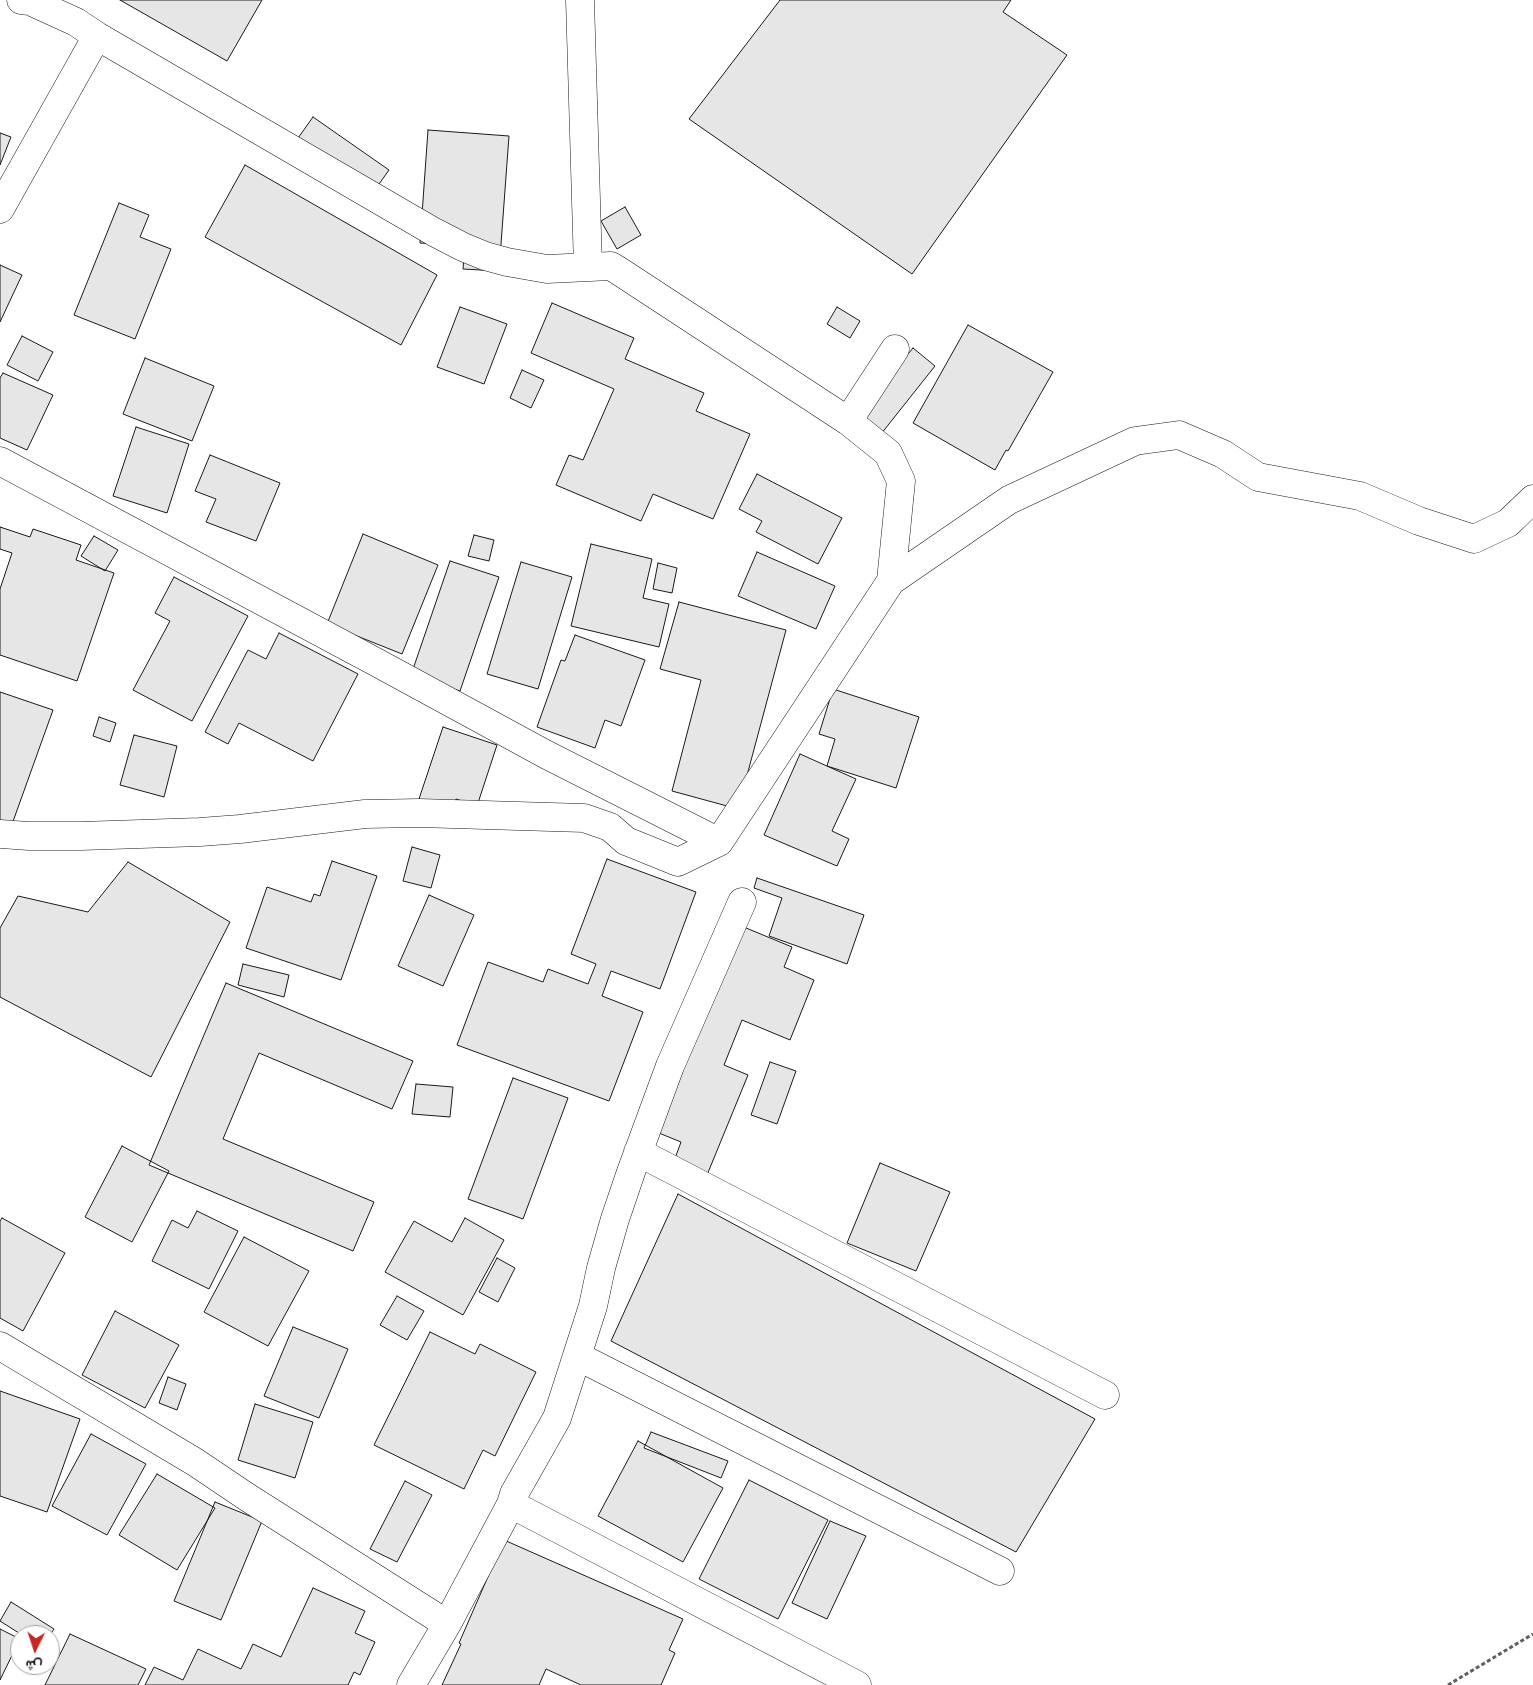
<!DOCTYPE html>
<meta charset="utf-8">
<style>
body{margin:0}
#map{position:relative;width:1533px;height:1685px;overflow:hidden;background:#fff;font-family:Overpass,Vazirmatn,sans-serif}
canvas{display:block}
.north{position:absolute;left:10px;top:1625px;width:50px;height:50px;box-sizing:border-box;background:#fff;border:1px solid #a3a3a3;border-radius:50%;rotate:184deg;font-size:14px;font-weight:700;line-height:20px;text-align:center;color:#1a1a1a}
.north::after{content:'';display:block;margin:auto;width:18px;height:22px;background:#c62828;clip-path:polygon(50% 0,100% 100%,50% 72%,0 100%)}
</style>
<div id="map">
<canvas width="1533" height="1685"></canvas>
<div class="north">ش</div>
</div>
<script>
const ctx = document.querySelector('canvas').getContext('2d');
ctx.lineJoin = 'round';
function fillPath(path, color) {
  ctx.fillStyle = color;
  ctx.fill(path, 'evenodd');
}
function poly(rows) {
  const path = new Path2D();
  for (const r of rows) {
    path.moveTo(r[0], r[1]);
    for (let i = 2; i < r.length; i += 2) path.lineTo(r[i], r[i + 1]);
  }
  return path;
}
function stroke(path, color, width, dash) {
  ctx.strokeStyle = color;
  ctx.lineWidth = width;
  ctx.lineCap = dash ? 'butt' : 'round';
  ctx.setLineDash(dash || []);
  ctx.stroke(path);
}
const building = poly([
 [120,0,262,0,227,61,120,0],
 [780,0,1011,0,1003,12,1067,55,912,274,689,119,780,0],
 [313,117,389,170,367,201,291,148,313,117],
 [428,130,509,136,499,271,463,269,465,246,420,243,428,130],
 [0,133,11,137,0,165,0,133],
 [245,165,437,275,401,345,205,237,245,165],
 [119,203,149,215,140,237,171,249,135,339,74,315,119,203],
 [625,207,641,235,617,249,601,221,625,207],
 [0,265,22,275,0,322,0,265],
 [552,303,634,338,625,359,704,393,696,411,750,434,713,519,653,494,641,521,556,485,569,455,583,460,614,389,531,353,552,303],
 [460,307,507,324,484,384,437,367,460,307],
 [837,307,860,321,850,338,827,324,837,307],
 [968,325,1053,372,1008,451,1006,450,995,470,913,423,968,325],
 [22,336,53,352,38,381,7,365,22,336],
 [913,348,935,366,881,434,858,415,913,348],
 [145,358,214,386,192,441,123,414,145,358],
 [522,370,544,380,531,408,510,398,522,370],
 [3,373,53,395,27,450,0,438,0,378,3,373],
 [136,427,189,444,167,513,113,496,136,427],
 [210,455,280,483,256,541,206,522,216,499,195,491,210,455],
 [757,474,842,518,818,564,756,532,762,521,739,509,757,474],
 [0,527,30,537,33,529,81,545,76,560,114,573,77,681,0,655,0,589,12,553,0,549,0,527],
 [363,534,438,565,402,654,327,624,363,534],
 [474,535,494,540,489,561,468,556,474,535],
 [94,536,118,550,105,571,81,556,94,536],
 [591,544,652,559,643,598,669,604,659,647,571,626,591,544],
 [757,552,835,586,816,629,738,596,757,552],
 [450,561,499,577,460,691,411,675,450,561],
 [521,562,572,577,538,689,487,674,521,562],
 [658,563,677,568,672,593,653,589,658,563],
 [174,577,248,616,192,721,133,690,170,621,155,613,174,577],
 [679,602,786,630,738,809,672,791,701,680,660,669,679,602],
 [279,633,358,674,313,761,239,723,228,744,205,732,248,650,266,659,279,633],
 [575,635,645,660,621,726,605,720,595,748,537,727,561,660,565,661,575,635],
 [833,689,919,717,896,788,827,766,835,739,819,734,833,689],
 [0,692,53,710,11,827,0,823,0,692],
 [99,717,116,723,110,742,93,736,99,717],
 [443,727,497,745,477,806,456,799,450,819,416,808,443,727],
 [134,735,177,746,164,797,120,785,134,735],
 [800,754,856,779,832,831,849,839,837,866,764,835,800,754],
 [412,847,440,855,431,888,403,881,412,847],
 [607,859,696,892,660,989,611,971,602,996,643,1012,609,1101,457,1045,488,962,543,982,548,969,588,984,596,964,571,954,607,859],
 [332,861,377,876,341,980,246,948,267,887,311,902,314,894,320,896,332,861],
 [128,862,230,922,151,1077,0,997,0,928,18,896,88,912,128,862],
 [757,878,864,915,847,964,769,936,782,898,754,888,757,878],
 [429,895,474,915,443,986,398,966,429,895],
 [734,923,792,947,784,967,814,980,790,1040,742,1020,724,1065,748,1075,707,1175,674,1161,681,1142,649,1129,734,923],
 [243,964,289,975,284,997,238,985,243,964],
 [226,983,413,1061,392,1109,259,1053,223,1139,374,1202,353,1251,149,1165,226,983],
 [770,1062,796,1071,777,1124,751,1115,770,1062],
 [513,1078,568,1098,523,1219,468,1199,513,1078],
 [416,1084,453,1087,450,1117,412,1114,416,1084],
 [122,1146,169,1171,132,1242,85,1217,122,1146],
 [880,1163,950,1192,916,1271,847,1243,880,1163],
 [678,1194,1095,1419,1016,1552,611,1341,678,1194],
 [197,1211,238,1231,209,1289,152,1261,172,1220,188,1228,197,1211],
 [2,1218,65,1253,23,1331,0,1318,0,1221,2,1218],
 [465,1218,504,1240,463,1315,385,1272,414,1221,452,1242,465,1218],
 [244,1237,309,1271,268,1346,204,1312,244,1237],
 [497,1258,515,1268,498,1302,479,1292,497,1258],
 [397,1296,424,1311,407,1340,380,1325,397,1296],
 [115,1311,179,1345,145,1408,82,1375,115,1311],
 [293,1327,348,1349,319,1418,264,1396,293,1327],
 [430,1332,475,1354,480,1344,536,1372,495,1456,483,1450,464,1489,374,1445,430,1332],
 [168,1377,186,1384,177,1410,159,1403,168,1377],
 [0,1391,80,1419,47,1512,0,1496,0,1391],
 [255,1404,313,1422,295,1478,238,1460,255,1404],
 [651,1432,728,1461,721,1478,644,1448,651,1432],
 [91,1434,146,1464,107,1535,52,1506,91,1434],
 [638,1441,723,1488,683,1562,598,1516,638,1441],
 [157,1474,215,1508,177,1570,119,1535,157,1474],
 [749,1480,828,1520,778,1619,699,1579,749,1480],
 [405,1481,432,1495,397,1562,370,1549,405,1481],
 [215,1502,262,1521,221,1620,174,1601,215,1502],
 [830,1521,866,1536,827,1619,792,1603,830,1521],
 [504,1540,683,1619,669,1650,675,1653,661,1685,581,1685,546,1669,539,1685,442,1685,461,1644,459,1643,504,1540],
 [313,1588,365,1611,355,1633,375,1642,360,1675,354,1672,348,1685,145,1685,154,1667,183,1680,198,1649,241,1669,253,1644,281,1657,313,1588],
 [11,1602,54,1629,50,1635,22,1635,0,1621,11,1602],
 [0,1629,20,1639,0,1680,0,1629],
 [70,1634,146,1669,138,1685,45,1685,70,1634]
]);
fillPath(building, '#e6e6e6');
stroke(building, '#1a1a1a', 1);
const minor = poly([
 [580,0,588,267],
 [0,209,97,36],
 [848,421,895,349],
 [0,461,374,661,547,755,719,842],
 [891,581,1009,500,1135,441,1179,435,1223,454,1258,477,1360,496,1419,521,1474,539,1508,523,1533,499],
 [0,834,29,836,81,836,200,832,240,829,365,814,419,813,584,818,610,827,626,841,678,862,719,842,891,581,901,481,888,453,848,421,619,271,611,266,547,269,507,262,485,256,463,247,434,232,97,36,76,22,30,1,21,0],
 [638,1152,1105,1395],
 [0,1346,195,1462,247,1497,447,1624],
 [577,1356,1000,1571],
 [511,1504,857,1685],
 [411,1685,447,1624,511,1504,514,1494,557,1418,593,1306,601,1268,615,1219,631,1172,670,1066,742,902]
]);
stroke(minor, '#1a1a1a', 29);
stroke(poly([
 [1448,1685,1533,1634]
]), '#5f5f5f', 3, [4, 2.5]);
stroke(minor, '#fff', 28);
</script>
